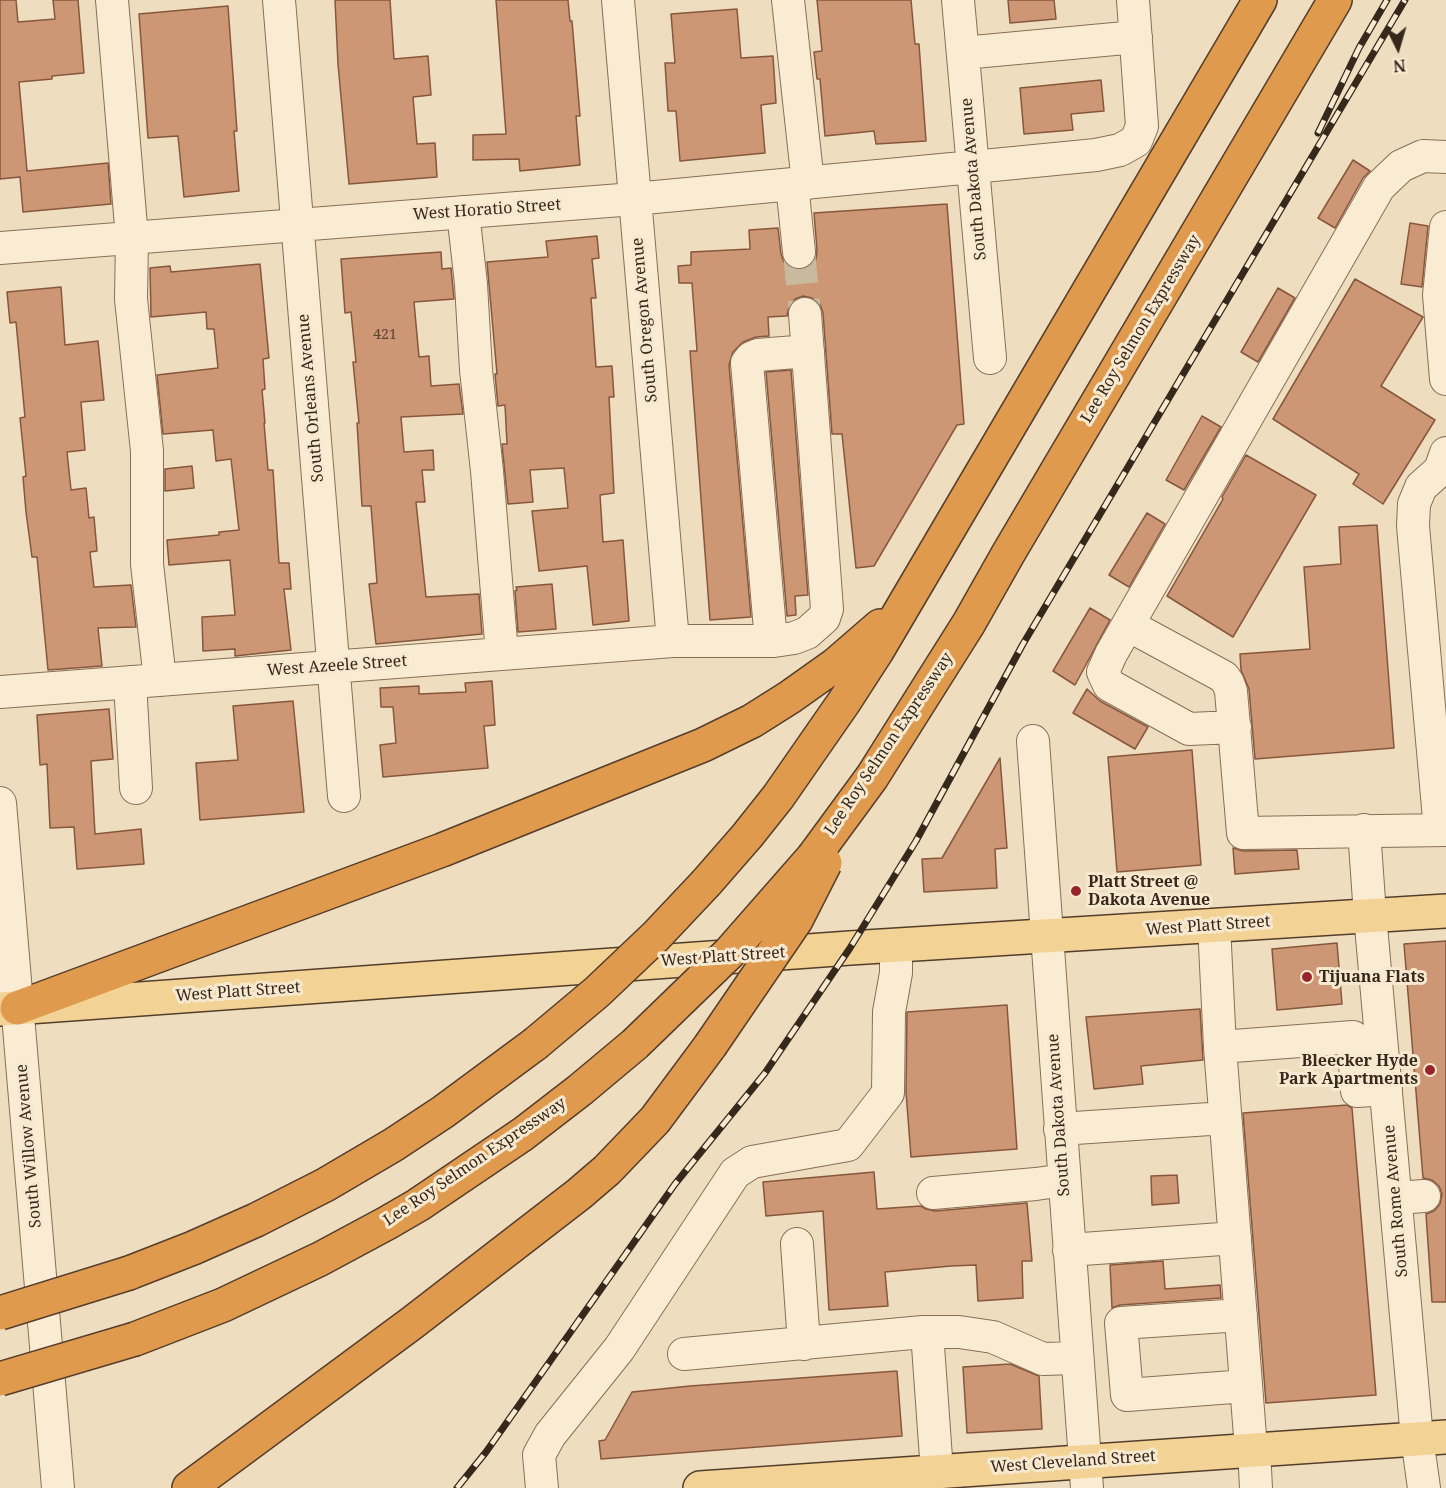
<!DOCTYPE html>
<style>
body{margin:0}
#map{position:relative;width:1446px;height:1488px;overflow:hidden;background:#eedebf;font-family:"Noto Serif",serif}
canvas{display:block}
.north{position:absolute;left:1368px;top:18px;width:60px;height:60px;-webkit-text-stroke:4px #f6e9cf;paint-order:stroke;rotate:175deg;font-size:16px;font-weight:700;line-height:24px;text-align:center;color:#37281c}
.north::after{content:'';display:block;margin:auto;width:21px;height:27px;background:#37281c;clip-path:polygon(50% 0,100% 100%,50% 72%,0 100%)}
</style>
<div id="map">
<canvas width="1446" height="1488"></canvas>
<div class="north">N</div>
</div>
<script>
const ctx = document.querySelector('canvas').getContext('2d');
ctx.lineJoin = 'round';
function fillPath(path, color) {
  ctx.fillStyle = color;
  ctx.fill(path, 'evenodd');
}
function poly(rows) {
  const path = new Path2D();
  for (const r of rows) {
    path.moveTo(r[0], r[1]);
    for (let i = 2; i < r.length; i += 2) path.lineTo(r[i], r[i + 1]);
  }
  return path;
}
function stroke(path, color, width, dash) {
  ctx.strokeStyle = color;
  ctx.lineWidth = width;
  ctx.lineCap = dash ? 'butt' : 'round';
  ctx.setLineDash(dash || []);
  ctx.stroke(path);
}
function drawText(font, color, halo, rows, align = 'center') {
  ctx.font = font + ' "Noto Serif",serif';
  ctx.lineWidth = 6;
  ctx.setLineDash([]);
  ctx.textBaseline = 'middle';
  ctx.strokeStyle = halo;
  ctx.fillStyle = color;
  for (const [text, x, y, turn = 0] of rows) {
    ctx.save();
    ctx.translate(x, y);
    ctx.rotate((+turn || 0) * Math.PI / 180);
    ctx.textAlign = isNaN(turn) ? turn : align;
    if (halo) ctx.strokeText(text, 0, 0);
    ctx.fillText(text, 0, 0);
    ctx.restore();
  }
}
const building = poly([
 [0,0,16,0,18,22,55,19,53,0,78,0,84,73,52,76,52,79,19,82,27,171,108,163,111,204,23,212,20,177,0,179,0,0],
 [335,0,390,0,394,59,428,56,431,95,413,97,417,144,435,143,437,177,349,184,338,64,335,0],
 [496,0,568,0,570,21,572,21,580,116,576,116,580,165,520,171,519,159,473,160,473,135,506,134,496,0],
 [817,0,911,0,915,44,919,44,926,141,876,144,874,131,825,136,820,79,817,79,814,52,822,51,817,0],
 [1008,0,1054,0,1056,19,1010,23,1008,0],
 [228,6,237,131,234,131,239,191,184,197,178,136,148,138,139,14,228,6],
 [737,9,741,58,773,56,776,103,761,105,765,153,680,161,676,111,668,111,665,63,675,63,671,14,737,9],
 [1101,80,1104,111,1071,114,1073,130,1024,134,1020,88,1101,80],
 [1353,160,1370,171,1363,178,1335,228,1318,218,1353,160],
 [947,204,964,424,957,425,874,566,856,568,842,434,832,434,823,313,820,304,812,298,803,296,795,299,789,306,787,316,768,317,769,336,756,337,743,342,733,352,729,365,751,617,710,620,690,351,697,351,692,283,679,283,678,266,691,265,691,252,750,249,749,230,778,228,781,254,784,262,791,268,801,270,810,266,816,259,817,250,814,213,947,204],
 [1410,223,1428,226,1422,287,1401,284,1410,223],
 [597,236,599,258,592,259,596,298,591,298,596,367,612,366,614,397,609,397,614,493,600,495,603,542,623,540,629,621,593,625,587,566,539,571,532,511,568,508,564,468,530,470,533,502,508,504,502,444,507,444,505,405,498,406,495,374,497,374,487,262,548,257,546,241,597,236],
 [441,252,442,269,451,268,454,299,414,302,419,357,429,356,431,386,459,384,463,414,401,417,404,452,433,450,434,470,422,470,425,502,416,502,426,597,479,594,482,634,376,644,369,584,377,583,371,506,362,506,357,423,359,423,353,362,356,362,351,312,345,313,341,259,441,252],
 [260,264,269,358,263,359,265,389,262,390,265,423,264,423,268,470,273,470,279,563,289,563,291,589,284,589,291,650,235,656,235,649,203,651,202,617,235,615,230,560,169,565,167,540,219,535,219,532,239,530,231,459,216,461,213,430,163,434,157,375,218,368,214,329,207,329,206,312,151,317,150,268,170,266,171,272,260,264],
 [1355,279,1423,317,1381,386,1435,420,1383,504,1353,484,1359,474,1273,419,1355,279],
 [61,287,65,345,98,341,104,400,81,402,85,450,67,452,71,490,86,488,89,518,94,517,97,551,90,552,94,587,131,585,136,627,98,628,102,666,48,670,37,557,32,557,26,512,23,477,26,476,20,418,25,417,16,322,10,323,7,292,61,287],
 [1278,288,1295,298,1258,362,1241,352,1278,288],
 [791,370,808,595,795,596,796,615,787,616,766,372,791,370],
 [1202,416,1221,427,1184,490,1166,480,1202,416],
 [1246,455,1316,495,1233,637,1167,596,1223,499,1222,497,1246,455],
 [192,466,194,488,165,491,165,469,192,466],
 [1147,513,1165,524,1129,587,1109,575,1147,513],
 [1377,525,1394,748,1255,759,1249,689,1241,670,1240,654,1310,649,1304,567,1341,564,1339,527,1377,525],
 [552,584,556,629,518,632,515,591,517,590,516,587,552,584],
 [1090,608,1110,620,1075,685,1053,671,1090,608],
 [492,681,495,725,484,726,488,768,383,777,380,745,396,743,393,707,381,707,380,688,419,686,419,694,466,692,465,683,492,681],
 [1087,689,1100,701,1148,727,1135,749,1073,713,1087,689],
 [293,701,304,812,200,820,196,763,238,760,233,706,293,701],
 [109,709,113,759,91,761,95,834,141,829,144,864,77,869,74,827,50,828,47,764,40,765,37,715,109,709],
 [1192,750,1201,865,1117,872,1108,757,1192,750],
 [1000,758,1007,848,995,849,997,888,924,892,922,859,942,858,1000,758],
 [1233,848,1243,851,1297,850,1299,869,1235,874,1233,848],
 [1446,941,1446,1302,1432,1302,1426,1214,1434,1211,1440,1204,1442,1194,1439,1186,1432,1180,1423,1178,1404,944,1446,941],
 [1337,943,1342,1004,1277,1010,1272,949,1337,943],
 [1007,1005,1017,1149,911,1157,906,1092,907,1012,1007,1005],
 [1200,1009,1203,1060,1141,1066,1143,1084,1094,1089,1086,1017,1200,1009],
 [1347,1105,1352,1108,1376,1395,1266,1403,1243,1113,1347,1105],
 [874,1172,877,1209,921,1206,926,1209,935,1211,1027,1203,1032,1261,1022,1261,1023,1298,978,1301,976,1265,951,1266,885,1272,888,1306,829,1310,823,1211,766,1216,763,1182,874,1172],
 [1177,1175,1179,1203,1152,1205,1151,1176,1177,1175],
 [1163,1261,1165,1289,1220,1285,1221,1298,1120,1305,1112,1308,1110,1265,1163,1261],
 [1010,1364,1039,1376,1042,1429,967,1433,963,1367,1010,1364],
 [897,1371,902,1436,601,1459,599,1441,605,1440,632,1392,690,1386,897,1371]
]);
fillPath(building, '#cd9674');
stroke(building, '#87573d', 1.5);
stroke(poly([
 [799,252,805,314]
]), '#c9ba9e', 32, [32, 16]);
const minor = poly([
 [112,0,132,238,131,299,147,451,147,564,160,680],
 [279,0,344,796],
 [618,0,673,641],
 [788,0,808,183],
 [958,0,990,358],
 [963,53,1136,37],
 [792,184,799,252],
 [463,212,471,284,476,370,487,471,502,654],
 [1446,227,1439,295,1446,379],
 [0,248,634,199,973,167,1096,155,1120,150,1136,141,1142,126,1133,0],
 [1128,625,1224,677,1228,683,1231,691,1243,833,1446,830],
 [771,641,747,363,751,358,758,355,808,351],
 [130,682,136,788],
 [0,692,673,641,774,641,794,638,807,633,824,618,827,609,805,314],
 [1235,727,1189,729,1109,685,1103,672,1111,654,1379,187,1401,166,1423,156,1446,157],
 [1033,741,1087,1488],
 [0,803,58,1488],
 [1364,830,1370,915,1417,1438,1424,1488],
 [1440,830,1413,526,1414,504,1421,487,1440,470,1446,453],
 [1214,925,1220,1047,1353,1037,1357,1091,1386,1089],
 [1220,1047,1251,1449],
 [1060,1129,1225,1118],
 [933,1193,1036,1184,1064,1180],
 [1396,1198,1424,1196],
 [797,1244,804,1344],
 [1069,1250,1235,1238],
 [1241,1315,1121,1323,1127,1395,1246,1386],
 [927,1332,937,1472],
 [684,1354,923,1332,959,1332,993,1337,1043,1359,1077,1358],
 [1254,1449,1256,1488],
 [542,1488,539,1455,550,1435,619,1349,735,1173,752,1162,848,1145,888,1093,889,1012,896,973,896,945]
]);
const major = poly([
 [0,1009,850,948,1446,911],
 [700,1488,1446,1437]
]);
const highway = poly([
 [814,856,872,777,969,623,1008,554,1335,0],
 [706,883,747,836,778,797,844,702,877,651,1260,0],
 [17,1008,442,850,703,745,752,721,790,697,835,665,880,626],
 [129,1273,193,1248,256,1220,325,1185,393,1145,443,1112,535,1044],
 [135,1339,223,1305,320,1259,387,1223,418,1205,523,1134,580,1090,635,1044],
 [189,1488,412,1323,579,1194,607,1170,655,1120,710,1046]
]);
stroke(minor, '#876f57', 34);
stroke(major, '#553d2c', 36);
stroke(highway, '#553d2c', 36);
stroke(minor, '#f9ecd2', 32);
stroke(major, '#f3d295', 33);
stroke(highway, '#e09a4d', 33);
const rail = poly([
 [1318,133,1359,48,1387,0],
 [457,1488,486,1452,675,1184,765,1073,850,948,916,841,1023,644,1405,0]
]);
stroke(rail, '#37281c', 7);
stroke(rail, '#f6e9cf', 4.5, [14]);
const highwayBridge = poly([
 [535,1044,597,992,656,936,706,883],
 [635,1044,729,953,814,856],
 [710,1046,796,920,825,863],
 [0,1313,129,1273],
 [0,1379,135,1339]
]);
stroke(highwayBridge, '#553d2c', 36, []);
stroke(highwayBridge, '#e09a4d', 33);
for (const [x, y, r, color] of [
 [1076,891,6,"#97262c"],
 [1307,977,6,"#97262c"],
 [1430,1070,6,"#97262c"]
]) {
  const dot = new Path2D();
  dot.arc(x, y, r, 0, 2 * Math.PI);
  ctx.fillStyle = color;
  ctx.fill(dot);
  stroke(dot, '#f6e9cf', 2);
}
drawText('14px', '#5c4432', null, [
 ["421",385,335]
]);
drawText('16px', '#37281c', '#f6e9cf', [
 ["South Dakota Avenue",974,179,-95],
 ["West Horatio Street",487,210,-4],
 ["South Oregon Avenue",645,320,-95],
 ["Lee Roy Selmon Expressway",1141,329,-59],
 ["South Orleans Avenue",311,398,-95],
 ["West Azeele Street",337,666,-4],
 ["Lee Roy Selmon Expressway",889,744,-56],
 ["West Platt Street",1208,926,-4],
 ["West Platt Street",723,957,-4],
 ["West Platt Street",238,992,-4],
 ["South Dakota Avenue",1059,1115,-94],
 ["South Willow Avenue",29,1146,-95],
 ["Lee Roy Selmon Expressway",475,1162,-34],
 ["South Rome Avenue",1396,1201,-95],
 ["West Cleveland Street",1073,1462,-4]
]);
drawText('bold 16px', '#37281c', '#f6e9cf', [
 ["Platt Street @",1088,882],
 ["Dakota Avenue",1088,900],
 ["Tijuana Flats",1319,977],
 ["Bleecker Hyde",1418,1061,"right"],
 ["Park Apartments",1418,1079,"right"]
], 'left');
</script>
